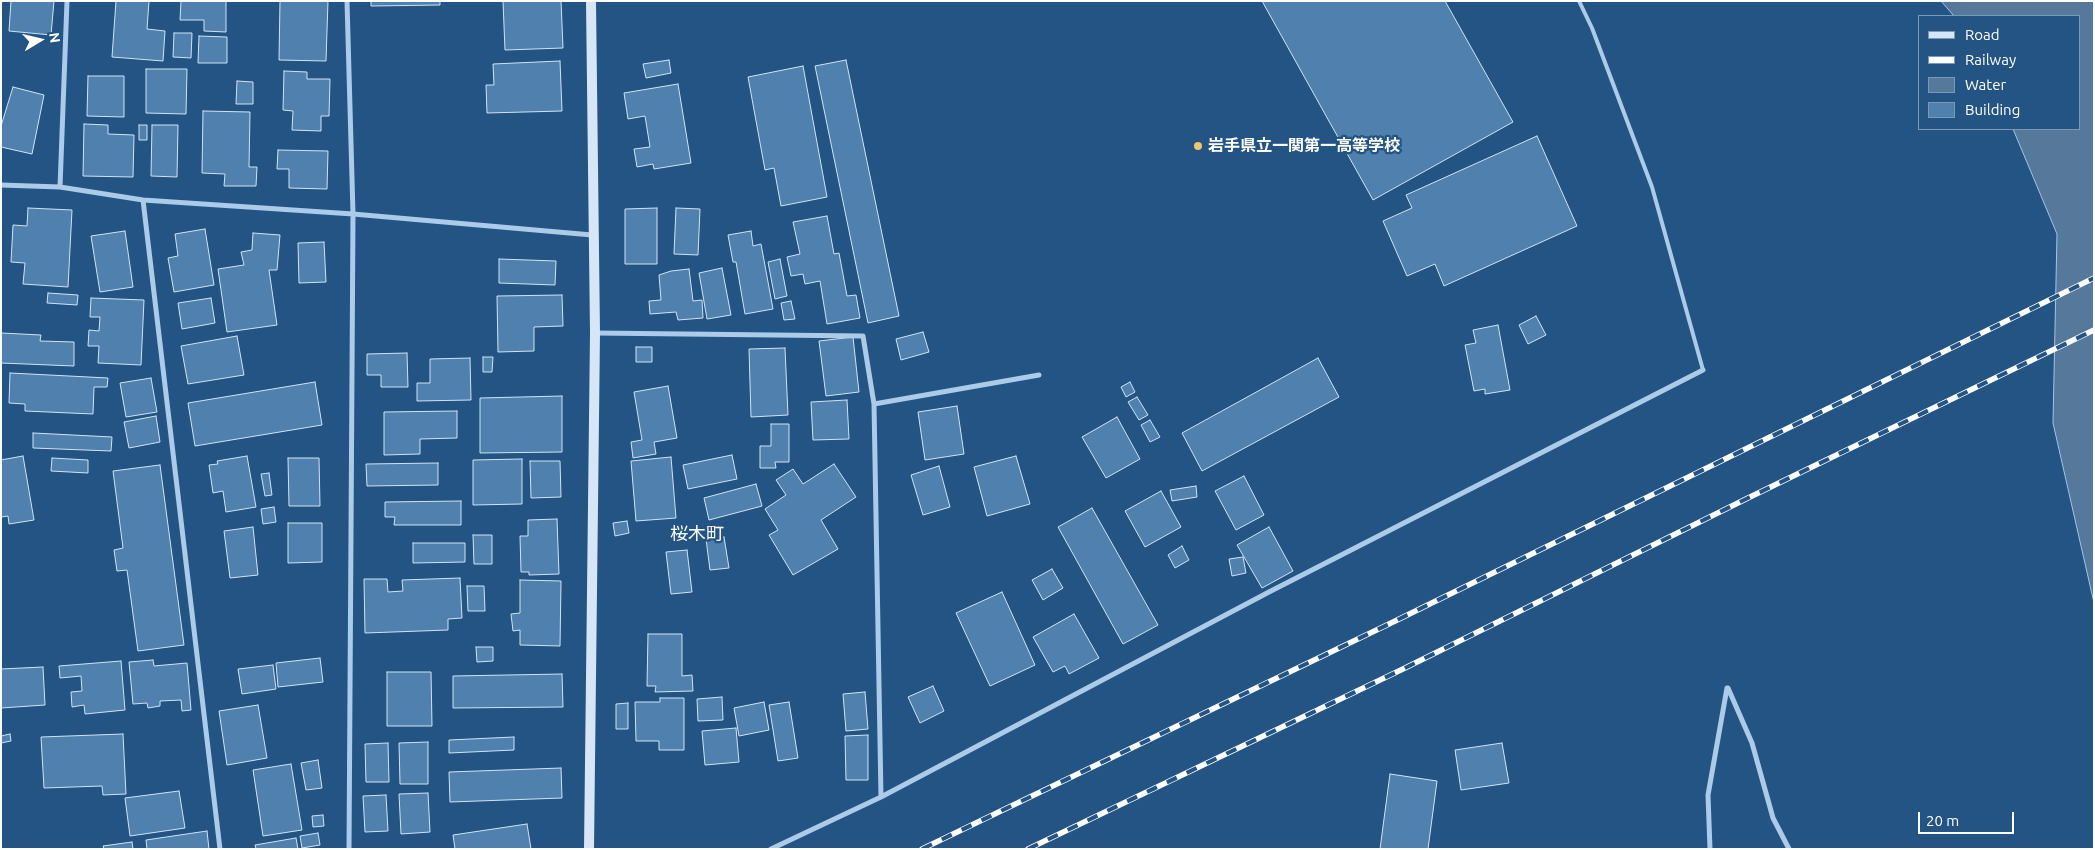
<!DOCTYPE html>
<meta charset="utf-8">
<style>
body{margin:0}
#map{position:relative;width:2095px;height:850px;overflow:hidden;background:#235484;font-family:Ubuntu,sans-serif}
canvas{display:block}
.frame{position:absolute;inset:0;border:2px solid #fff;pointer-events:none}
.legend{position:absolute;left:1918px;top:15px;width:162px;height:115px;box-sizing:border-box;background:#235484;border:1px solid #7b98b5;margin:0;padding:6px 9px;list-style:none;font-size:15px;color:#fff}
.legend li{display:flex;align-items:center;gap:10px;height:25px}
.legend b{width:25px;border:1px solid #7b98b5}
.north{position:absolute;left:15px;top:15px;width:50px;height:50px;-webkit-text-stroke:4px #235484;paint-order:stroke;rotate:81deg;font-size:14px;font-weight:700;line-height:20px;text-align:center;color:#fff}
.north::after{content:'';display:block;margin:auto;width:18px;height:22px;background:#fff;clip-path:polygon(50% 0,100% 100%,50% 72%,0 100%)}
.scale{position:absolute;left:1918px;top:812px;width:96px;height:22px;box-sizing:border-box;border:2px solid #fff;border-top:0;padding-left:6px;font-size:15px;line-height:18px;white-space:nowrap;color:#fff;-webkit-text-stroke:4px #235484;paint-order:stroke}
</style>
<div id="map">
<canvas width="2095" height="850"></canvas>
<div class="frame"></div>
<ul class="legend">
<li><b style="height:6px;background:#d6e6f7"></b>Road</li>
<li><b style="height:6px;background:#fff"></b>Railway</li>
<li><b style="height:14px;background:#56789a"></b>Water</li>
<li><b style="height:14px;background:#5080ae"></b>Building</li>
</ul>
<div class="north">N</div>
<div class="scale">20 m</div>
</div>
<script>
const ctx = document.querySelector('canvas').getContext('2d');
ctx.lineJoin = 'round';
function fillPath(path, color) {
  ctx.fillStyle = color;
  ctx.fill(path, 'evenodd');
}
function poly(rows) {
  const path = new Path2D();
  for (const r of rows) {
    path.moveTo(r[0], r[1]);
    for (let i = 2; i < r.length; i += 2) path.lineTo(r[i], r[i + 1]);
  }
  return path;
}
function stroke(path, color, width, dash) {
  ctx.strokeStyle = color;
  ctx.lineWidth = width;
  ctx.lineCap = dash ? 'butt' : 'round';
  ctx.setLineDash(dash || []);
  ctx.stroke(path);
}
function drawText(font, color, halo, rows, align = 'center') {
  ctx.font = font + ' Ubuntu,"Noto Sans JP",sans-serif';
  ctx.lineWidth = 4.5;
  ctx.setLineDash([]);
  ctx.textBaseline = 'middle';
  ctx.strokeStyle = halo;
  ctx.fillStyle = color;
  for (const [text, x, y, turn = 0] of rows) {
    ctx.save();
    ctx.translate(x, y);
    ctx.rotate((+turn || 0) * Math.PI / 180);
    ctx.textAlign = isNaN(turn) ? turn : align;
    if (halo) ctx.strokeText(text, 0, 0);
    ctx.fillText(text, 0, 0);
    ctx.restore();
  }
}
const water = poly([
 [1941,1,2094,1,2094,603,2053,423,2057,234,2013,129,2079,129,2079,16,1954,16,1941,1]
]);
fillPath(water, '#56789a');
stroke(water, '#9fc7e9', 1);
const building = poly([
 [11,1,54,1,51,35,9,31,11,1],
 [116,1,149,1,147,29,165,31,163,61,112,57,116,1],
 [181,1,226,1,226,32,204,31,204,20,180,20,181,1],
 [280,1,328,1,326,61,279,60,280,1],
 [371,1,440,1,440,5,371,6,371,1],
 [503,1,561,1,563,48,505,50,503,1],
 [1262,1,1445,1,1513,122,1373,200,1262,1],
 [174,33,192,33,191,58,173,57,174,33],
 [199,36,227,37,227,63,198,63,199,36],
 [669,60,671,73,646,78,643,64,669,60],
 [846,60,899,316,868,323,815,66,846,60],
 [560,61,562,111,487,113,486,85,494,85,493,64,560,61],
 [803,66,827,197,781,206,774,168,765,170,748,77,803,66],
 [146,69,187,69,186,114,146,113,146,69],
 [284,71,307,72,307,79,330,79,329,116,321,116,321,131,292,130,293,111,283,110,284,71],
 [88,76,124,76,124,117,87,116,88,76],
 [237,81,253,82,253,104,236,104,237,81],
 [678,84,691,163,654,169,653,164,637,167,634,149,650,147,645,116,628,119,624,93,678,84],
 [13,87,44,95,32,154,1,147,1,126,13,87],
 [203,111,250,112,249,167,257,167,256,186,224,186,225,174,202,173,203,111],
 [84,124,108,125,108,134,134,135,133,177,83,176,84,124],
 [139,125,147,125,147,140,139,140,139,125],
 [152,125,178,125,177,177,151,176,152,125],
 [1537,136,1577,226,1444,286,1435,264,1407,276,1383,221,1412,208,1406,195,1537,136],
 [278,150,328,151,327,189,289,188,289,169,277,169,278,150],
 [28,208,72,210,68,287,23,284,25,263,11,262,13,225,27,226,28,208],
 [657,208,657,264,625,264,625,209,657,208],
 [676,208,700,209,698,255,674,254,676,208],
 [827,216,834,254,839,253,847,296,856,295,860,318,827,324,820,281,805,284,803,274,791,276,787,257,800,254,793,222,827,216],
 [205,229,214,285,174,292,168,258,178,256,175,234,205,229],
 [125,231,133,287,100,292,91,236,125,231],
 [751,231,753,246,761,244,773,309,745,314,736,262,733,262,728,235,751,231],
 [253,233,280,235,277,270,269,270,277,325,227,332,218,269,244,265,241,252,252,250,253,233],
 [324,242,326,282,299,283,298,243,324,242],
 [499,259,556,261,555,285,499,283,499,259],
 [780,259,787,296,775,299,768,262,780,259],
 [722,268,731,315,707,319,699,273,722,268],
 [689,269,693,301,702,300,703,318,678,320,676,312,650,314,649,301,661,300,659,275,671,271,689,269],
 [48,293,78,295,77,305,47,303,48,293],
 [562,295,563,326,534,327,534,351,498,352,497,296,562,295],
 [91,298,144,300,141,365,98,363,99,346,88,346,89,330,99,331,100,317,90,317,91,298],
 [211,298,215,323,182,329,178,303,211,298],
 [791,301,795,319,784,320,781,303,791,301],
 [1536,316,1546,335,1528,344,1519,325,1536,316],
 [1498,325,1510,390,1485,394,1485,389,1474,391,1465,345,1476,343,1473,330,1498,325],
 [923,332,929,352,901,360,896,339,923,332],
 [1,333,41,335,40,341,74,342,74,366,1,363,1,333],
 [237,336,244,375,188,384,181,346,237,336],
 [853,337,859,392,826,396,819,341,853,337],
 [636,347,652,347,652,362,636,362,636,347],
 [785,348,788,415,751,417,749,349,785,348],
 [407,353,408,387,381,387,381,375,367,375,367,354,407,353],
 [483,357,493,357,492,372,483,372,483,357],
 [470,358,471,400,417,401,417,383,430,383,430,359,470,358],
 [1318,358,1339,397,1202,471,1182,433,1318,358],
 [10,373,108,378,107,387,94,387,93,414,25,411,25,404,9,403,10,373],
 [151,378,157,412,126,417,120,383,151,378],
 [315,382,322,425,195,446,188,403,315,382],
 [1130,382,1135,392,1126,397,1121,387,1130,382],
 [668,386,677,438,654,442,656,454,633,458,631,442,642,440,634,392,668,386],
 [562,396,562,452,480,453,480,398,562,396],
 [1137,397,1148,415,1139,420,1128,402,1137,397],
 [847,400,849,439,813,440,811,402,847,400],
 [957,406,964,454,925,460,918,412,957,406],
 [457,411,457,438,420,439,420,454,384,455,384,412,457,411],
 [156,416,160,442,129,448,124,422,156,416],
 [1117,417,1140,459,1106,478,1082,437,1117,417],
 [1150,420,1160,437,1150,442,1141,425,1150,420],
 [771,424,789,424,789,462,775,462,776,468,760,468,760,446,771,446,771,424],
 [33,433,112,437,111,451,33,448,33,433],
 [732,455,737,479,688,489,683,465,732,455],
 [23,456,34,520,9,524,8,516,1,517,1,460,23,456],
 [247,456,256,507,226,512,223,491,213,493,209,465,218,464,217,461,247,456],
 [1016,456,1030,504,987,516,974,467,1016,456],
 [671,457,676,518,636,521,631,461,671,457],
 [52,458,88,460,88,473,51,471,52,458],
 [288,458,319,458,320,506,289,506,288,458],
 [522,459,522,504,473,505,473,460,522,459],
 [530,461,560,461,561,497,531,498,530,461],
 [438,463,438,485,367,486,366,464,438,463],
 [834,464,856,497,821,520,838,549,793,575,769,535,778,530,765,509,786,495,776,480,793,469,803,484,834,464],
 [160,465,184,645,138,651,127,570,117,571,114,550,123,548,113,471,160,465],
 [939,466,950,507,923,515,911,475,939,466],
 [269,473,272,495,265,496,261,474,269,473],
 [1244,476,1264,515,1236,530,1215,491,1244,476],
 [756,484,762,506,709,520,704,498,756,484],
 [1196,486,1197,497,1172,501,1170,490,1196,486],
 [1161,491,1181,527,1145,547,1125,511,1161,491],
 [461,501,461,525,394,525,395,517,385,517,385,502,461,501],
 [274,507,276,522,263,524,261,509,274,507],
 [1092,508,1158,625,1123,644,1058,527,1092,508],
 [557,519,559,574,529,575,529,572,521,572,520,536,528,536,528,520,557,519],
 [627,521,629,533,615,536,613,523,627,521],
 [288,523,322,523,322,562,288,563,288,523],
 [253,527,258,575,230,578,224,531,253,527],
 [1269,527,1293,571,1262,588,1237,545,1269,527],
 [473,535,492,535,492,564,474,564,473,535],
 [724,537,729,568,710,570,706,539,724,537],
 [413,543,465,543,465,562,413,563,413,543],
 [1182,546,1189,560,1175,568,1168,555,1182,546],
 [687,550,692,592,671,594,666,552,687,550],
 [1243,557,1246,573,1232,576,1229,559,1243,557],
 [1052,569,1063,588,1043,600,1032,580,1052,569],
 [460,578,462,618,448,619,448,630,365,633,364,579,387,579,388,592,403,591,402,580,460,578],
 [520,580,561,581,560,646,520,645,520,630,513,631,511,614,520,613,520,580],
 [467,586,484,586,485,611,468,611,467,586],
 [1002,592,1035,665,990,686,956,613,1002,592],
 [1074,614,1099,658,1069,674,1065,666,1053,672,1033,637,1074,614],
 [648,634,682,634,682,676,692,675,693,691,655,692,656,686,647,686,648,634],
 [476,647,493,647,493,661,477,662,476,647],
 [320,658,323,682,278,687,276,663,320,658],
 [153,660,154,666,187,663,191,710,182,711,181,700,160,701,160,706,148,708,147,703,133,704,129,662,153,660],
 [121,661,125,710,85,714,84,705,72,707,71,692,82,691,81,676,60,678,59,666,121,661],
 [273,665,276,689,242,694,238,669,273,665],
 [43,667,45,705,1,708,1,669,43,667],
 [387,672,431,672,432,726,387,726,387,672],
 [562,674,563,707,453,708,453,676,562,674],
 [933,686,944,711,920,723,908,697,933,686],
 [865,692,868,729,846,731,843,694,865,692],
 [722,697,723,720,698,721,697,699,722,697],
 [660,698,684,698,684,750,659,750,659,741,636,741,635,702,660,702,660,698],
 [764,702,769,730,739,736,734,708,764,702],
 [789,702,798,758,778,761,769,705,789,702],
 [628,703,628,729,616,729,616,704,628,703],
 [258,705,267,758,227,765,219,711,258,705],
 [736,728,739,762,705,765,702,731,736,728],
 [10,734,11,741,1,743,1,736,10,734],
 [123,734,126,794,103,795,102,786,44,788,41,737,123,734],
 [868,735,868,780,846,780,845,736,868,735],
 [514,737,514,750,449,753,449,740,514,737],
 [428,742,428,784,400,784,399,743,428,742],
 [388,743,389,782,366,782,365,744,388,743],
 [1502,743,1509,783,1461,790,1455,750,1502,743],
 [318,760,322,788,306,790,301,763,318,760],
 [291,764,302,830,263,836,253,770,291,764],
 [561,768,562,798,450,802,449,772,561,768],
 [1390,774,1437,781,1428,849,1380,849,1390,774],
 [179,791,185,828,130,836,125,798,179,791],
 [428,793,430,832,401,834,399,794,428,793],
 [386,795,388,831,365,832,363,796,386,795],
 [323,815,324,826,313,827,312,816,323,815],
 [527,824,531,849,455,849,453,835,527,824],
 [207,831,209,849,147,849,146,840,207,831],
 [318,833,320,845,302,848,300,836,318,833],
 [296,838,298,849,256,849,255,845,296,838],
 [132,842,133,849,104,849,103,846,132,842]
]);
fillPath(building, '#5080ae');
stroke(building, '#cfe4f6', 1);
stroke(poly([
 [1579,1,1592,28,1652,187,1703,370]
]), '#abcbe8', 4);
stroke(poly([
 [347,1,353,214,349,849],
 [1,185,60,187,143,200,353,214,592,235],
 [60,187,67,1],
 [143,200,220,849],
 [595,333,863,336,874,404,881,797],
 [874,404,1039,375],
 [1728,688,1752,743,1773,818,1789,849],
 [771,849,881,797,1269,592,1703,370],
 [1710,849,1708,795,1727,688]
]), '#abcbe8', 5);
stroke(poly([
 [589,849,595,333,591,1]
]), '#d6e6f7', 10);
const rail = poly([
 [922,849,1389,624,2094,278],
 [1028,849,1405,668,1748,498,2094,330]
]);
stroke(rail, '#fff', 5.5);
stroke(rail, '#235484', 4, [11]);
for (const [x, y, r, color] of [
 [1198,146,5,"#f3c46e"]
]) {
  const dot = new Path2D();
  dot.arc(x, y, r, 0, 2 * Math.PI);
  ctx.fillStyle = color;
  ctx.fill(dot);
  stroke(dot, '#235484', 2);
}
drawText('bold 16px', '#fff', '#235484', [
 ["岩手県立一関第一高等学校",1208,146]
], 'left');
drawText('18px', '#fff', '#235484', [
 ["桜木町",697,534]
]);
</script>
